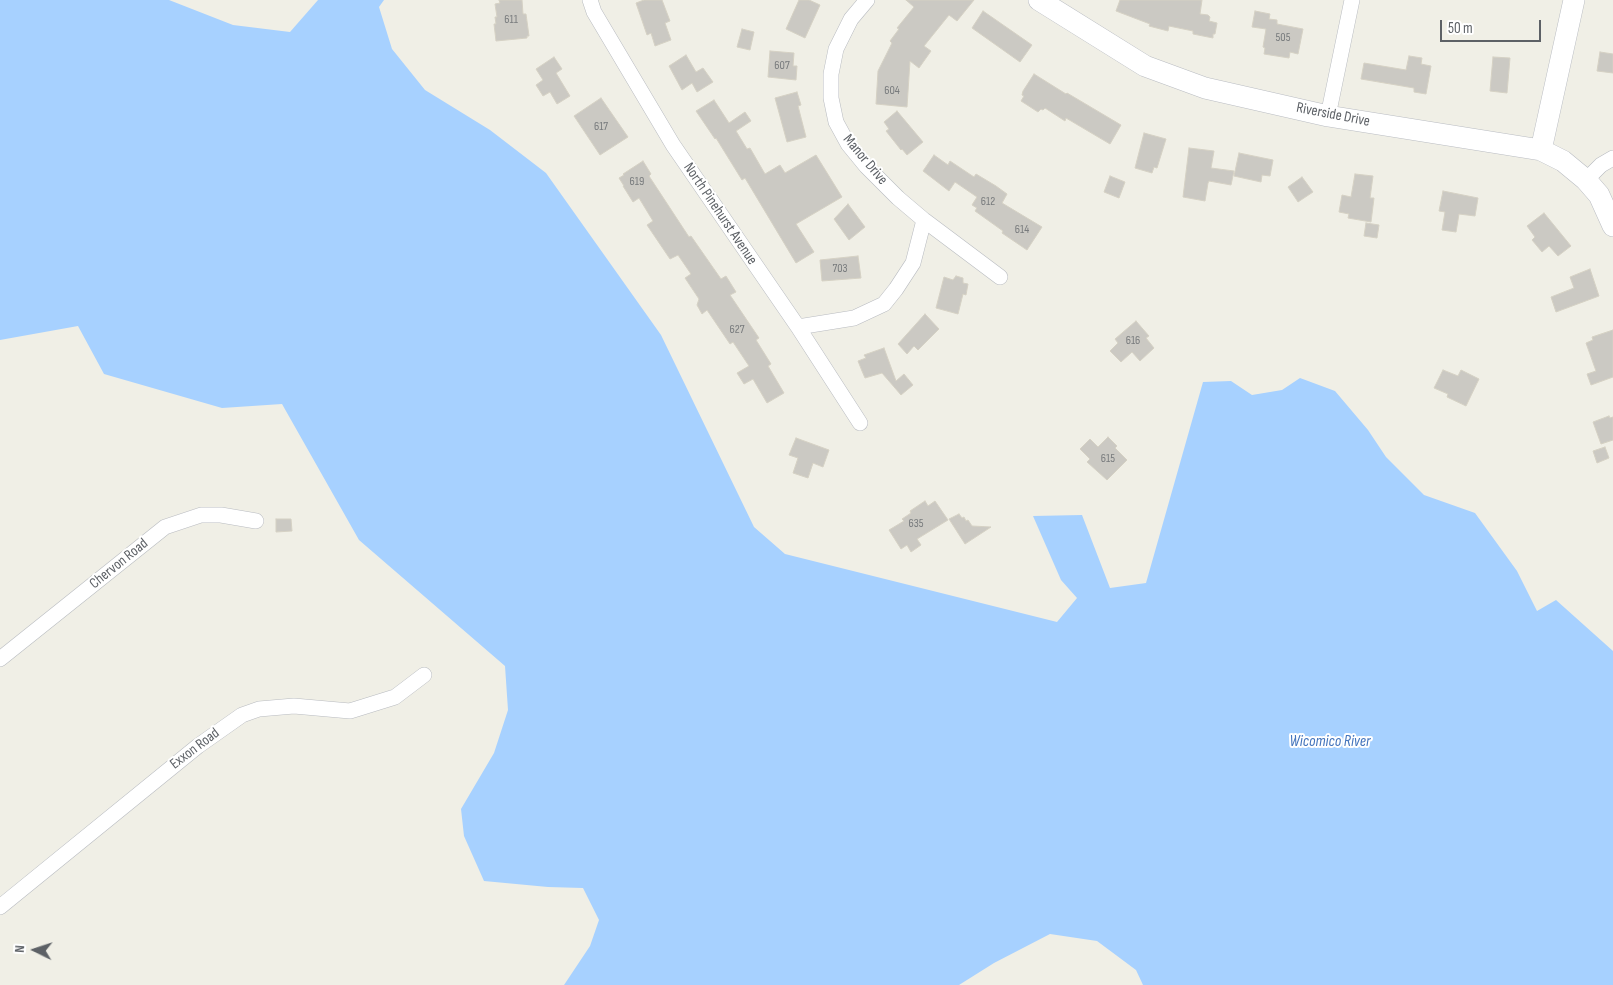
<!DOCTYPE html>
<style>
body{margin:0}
#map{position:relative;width:1613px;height:985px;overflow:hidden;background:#f0efe6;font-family:"Sofia Sans Condensed",sans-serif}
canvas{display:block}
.north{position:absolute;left:10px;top:925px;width:50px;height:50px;-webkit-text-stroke:4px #fff;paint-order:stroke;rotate:274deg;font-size:14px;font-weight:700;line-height:20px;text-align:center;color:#5d6166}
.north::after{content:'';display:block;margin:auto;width:18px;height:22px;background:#5d6166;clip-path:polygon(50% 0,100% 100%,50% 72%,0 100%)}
.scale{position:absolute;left:1440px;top:20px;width:101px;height:22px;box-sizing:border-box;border:2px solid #5d6166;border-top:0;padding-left:6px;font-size:15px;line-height:18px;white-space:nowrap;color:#5d6166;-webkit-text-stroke:4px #fff;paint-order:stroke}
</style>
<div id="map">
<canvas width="1613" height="985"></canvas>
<div class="north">N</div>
<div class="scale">50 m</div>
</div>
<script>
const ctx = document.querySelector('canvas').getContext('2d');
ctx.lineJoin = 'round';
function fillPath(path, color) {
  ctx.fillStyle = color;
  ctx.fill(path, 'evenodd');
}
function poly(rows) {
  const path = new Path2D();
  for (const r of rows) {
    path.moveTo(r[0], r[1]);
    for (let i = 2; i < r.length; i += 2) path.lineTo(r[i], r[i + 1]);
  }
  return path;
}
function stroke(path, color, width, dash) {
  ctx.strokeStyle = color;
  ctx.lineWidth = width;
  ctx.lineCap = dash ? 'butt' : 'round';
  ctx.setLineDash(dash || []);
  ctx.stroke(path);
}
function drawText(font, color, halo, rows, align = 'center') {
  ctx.font = font + ' "Sofia Sans Condensed",sans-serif';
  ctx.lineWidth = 4;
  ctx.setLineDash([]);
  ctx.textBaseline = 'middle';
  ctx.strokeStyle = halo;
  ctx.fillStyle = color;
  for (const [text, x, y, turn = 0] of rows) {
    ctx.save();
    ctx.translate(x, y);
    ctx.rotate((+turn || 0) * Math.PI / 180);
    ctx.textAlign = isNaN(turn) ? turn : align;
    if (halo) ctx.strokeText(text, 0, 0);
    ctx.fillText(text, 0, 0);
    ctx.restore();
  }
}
fillPath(poly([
 [0,0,169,0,233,25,290,32,318,0,384,0,379,7,392,49,425,90,490,130,546,173,661,335,754,527,785,554,1057,622,1077,598,1061,580,1033,516,1082,515,1110,588,1146,583,1203,382,1231,381,1252,395,1282,390,1300,378,1335,391,1368,430,1386,457,1424,495,1475,513,1517,571,1537,611,1556,600,1613,651,1613,985,1143,985,1136,970,1097,941,1050,934,994,963,959,985,564,985,590,946,599,920,583,888,548,887,484,881,464,836,461,809,494,753,508,710,505,666,359,540,282,404,222,408,104,374,78,326,0,340]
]), '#a7d1ff');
const building = poly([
 [499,0,522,0,523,14,526,14,529,36,527,36,527,38,496,41,494,24,496,24,495,17,497,17,495,4,500,3,499,0],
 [644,0,662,0,670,21,665,23,671,40,655,46,651,33,647,35,636,3,644,0],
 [799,0,809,0,820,5,805,38,786,29,799,0],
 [906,0,974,0,957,21,949,15,924,46,931,51,919,68,910,61,907,107,876,104,878,71,892,43,890,41,899,29,897,28,914,7,906,0],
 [1120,0,1202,0,1200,14,1208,15,1210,17,1209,21,1217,23,1215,34,1213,34,1213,38,1193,34,1193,31,1169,26,1168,31,1149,26,1150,24,1116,11,1120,0],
 [983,11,1032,45,1020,62,972,28,983,11],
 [1255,11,1270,14,1269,19,1277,20,1277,24,1303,29,1298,54,1290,52,1289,58,1264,54,1265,48,1263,47,1266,29,1252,27,1255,11],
 [742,29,754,32,750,50,737,47,742,29],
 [770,51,794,53,793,66,797,66,796,80,768,77,770,51],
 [1600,52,1613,54,1613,73,1597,71,1600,52],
 [686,55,696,72,703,68,713,82,697,92,692,83,682,90,669,66,686,55],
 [1409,56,1422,58,1421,64,1431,66,1426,94,1414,92,1414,88,1361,79,1364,63,1406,70,1409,56],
 [554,57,562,69,556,73,570,96,557,104,550,92,543,96,536,85,543,80,536,69,554,57],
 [1493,57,1510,58,1507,93,1490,91,1493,57],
 [1034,74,1066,94,1067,93,1121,125,1110,144,1066,118,1065,121,1045,108,1043,110,1041,109,1038,112,1021,101,1024,96,1022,95,1023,91,1034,74],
 [797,92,801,105,798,106,806,137,787,142,775,98,797,92],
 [601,98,628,137,600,155,574,116,601,98],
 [714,100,729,123,745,112,751,121,736,131,747,149,750,148,765,174,780,165,785,173,816,155,842,197,796,224,814,252,796,263,745,178,742,180,716,138,715,139,696,111,714,100],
 [897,111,923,142,907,155,902,149,901,150,886,131,889,129,884,122,897,111],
 [1144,133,1166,139,1157,168,1154,167,1152,173,1135,168,1144,133],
 [1189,148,1214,151,1211,168,1234,171,1231,185,1209,181,1208,183,1205,201,1183,197,1189,148],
 [1239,153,1273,160,1270,176,1262,175,1261,182,1234,176,1239,153],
 [934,155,948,165,950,161,974,177,976,174,996,186,1007,194,1002,203,1042,227,1027,250,1002,233,1003,231,975,211,977,208,972,205,977,197,955,182,949,191,923,171,934,155],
 [643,161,651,174,649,176,689,237,691,236,721,279,726,276,736,292,730,295,759,338,756,340,771,364,768,366,784,393,767,403,753,379,744,384,737,373,749,366,733,342,730,344,707,310,702,314,697,305,699,299,685,278,691,274,678,255,670,259,647,225,653,221,639,198,633,202,623,186,624,186,619,178,624,175,623,174,643,161],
 [1355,174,1373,176,1370,198,1374,198,1371,222,1348,218,1349,214,1339,212,1342,195,1351,197,1355,174],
 [1110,176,1125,182,1119,198,1104,192,1110,176],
 [1302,177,1313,192,1298,202,1288,187,1302,177],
 [1443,191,1478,198,1475,216,1459,214,1456,232,1442,230,1445,212,1439,211,1443,191],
 [848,204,865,227,849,240,834,219,848,204],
 [1544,213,1571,246,1558,256,1549,246,1542,252,1532,240,1535,237,1527,226,1544,213],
 [1366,223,1379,225,1377,238,1364,236,1366,223],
 [858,256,861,278,822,281,820,260,858,256],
 [1590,269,1599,296,1556,312,1551,297,1574,288,1570,277,1590,269],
 [956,276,963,278,963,283,968,284,966,295,963,294,958,314,936,308,944,277,953,280,956,276],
 [925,314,939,329,918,350,914,346,907,354,898,344,925,314],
 [1136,321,1149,336,1146,338,1154,348,1140,361,1132,352,1121,362,1110,351,1118,343,1115,339,1136,321],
 [1613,330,1613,377,1591,385,1587,374,1596,371,1586,343,1593,340,1592,337,1613,330],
 [884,348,896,381,904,374,913,385,901,395,882,373,865,378,862,371,858,361,866,358,864,355,884,348],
 [1443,370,1458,376,1461,370,1479,379,1466,406,1447,397,1448,394,1434,388,1443,370],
 [1609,416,1610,418,1613,417,1613,440,1601,444,1593,422,1609,416],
 [1108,437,1117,446,1115,448,1127,460,1107,480,1087,462,1090,459,1080,449,1090,439,1098,447,1108,437],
 [796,438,829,450,823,467,813,463,808,478,793,473,798,458,789,455,796,438],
 [1605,447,1609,458,1597,463,1593,451,1605,447],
 [925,501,928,506,935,501,948,520,917,539,921,545,911,552,907,545,901,549,889,530,904,521,902,519,911,513,910,511,925,501],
 [959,514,962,518,964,517,966,521,968,520,972,526,991,527,965,544,949,519,959,514],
 [276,519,291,519,292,531,276,532,276,519]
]);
fillPath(building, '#cbc9c3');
stroke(building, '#d5d1c4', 1);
const street = poly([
 [590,0,594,12,673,145,798,327,860,423],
 [867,0,851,19,836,49,831,74,831,98,836,122,848,144,866,166,898,198,924,220,1000,277],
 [1328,116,1352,0],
 [1586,180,1601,165,1613,158],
 [798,327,854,318,884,304,896,289,913,263,924,220],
 [0,659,165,527,201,515,221,515,256,521],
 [0,907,198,746,242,715,259,709,294,706,350,711,395,697,424,675]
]);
const secondary = poly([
 [1039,0,1145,66,1205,88,1328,116,1541,150,1563,161,1586,180,1599,195,1613,226],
 [1541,150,1574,0]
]);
stroke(street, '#b8bbc0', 16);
stroke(secondary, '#b9bcc2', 22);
stroke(street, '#fff', 15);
stroke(secondary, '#fff', 21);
drawText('12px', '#787b7d', null, [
 ["611",511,20],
 ["505",1283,38],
 ["607",782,66],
 ["604",892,91],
 ["617",601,127],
 ["619",637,182],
 ["612",988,202],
 ["614",1022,230],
 ["703",840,269],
 ["627",737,330],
 ["616",1133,341],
 ["615",1108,459],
 ["635",916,524]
]);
drawText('15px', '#5d6166', '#fff', [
 ["Riverside Drive",1333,115,11],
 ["Manor Drive",865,160,50],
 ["North Pinehurst Avenue",720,214,56],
 ["Chervon Road",119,564,-39],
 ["Exxon Road",195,749,-37]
]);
drawText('italic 16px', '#4374bc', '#fff', [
 ["Wicomico River",1330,742]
]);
</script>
